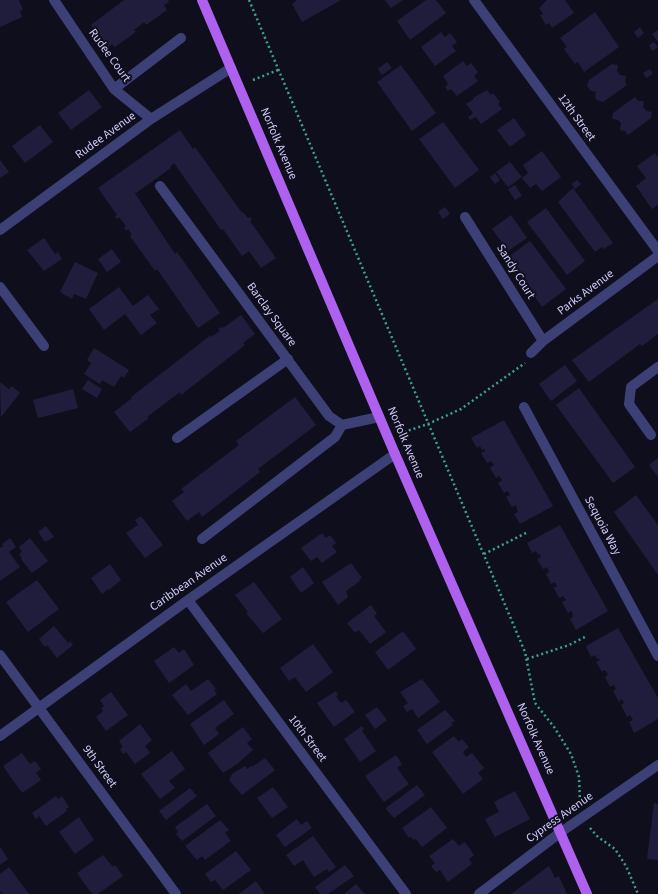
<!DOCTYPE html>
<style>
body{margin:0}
canvas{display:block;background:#0f0e1d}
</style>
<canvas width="658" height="894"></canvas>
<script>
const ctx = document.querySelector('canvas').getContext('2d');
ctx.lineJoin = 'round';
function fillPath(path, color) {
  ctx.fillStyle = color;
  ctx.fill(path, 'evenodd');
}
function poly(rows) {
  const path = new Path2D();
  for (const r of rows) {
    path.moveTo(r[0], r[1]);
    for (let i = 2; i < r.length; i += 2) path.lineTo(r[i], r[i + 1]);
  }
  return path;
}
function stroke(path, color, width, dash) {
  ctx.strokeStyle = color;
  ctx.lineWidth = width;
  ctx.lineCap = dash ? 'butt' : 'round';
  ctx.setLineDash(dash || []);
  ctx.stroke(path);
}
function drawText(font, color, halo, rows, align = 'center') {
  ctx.font = font + ' "Source Sans 3",sans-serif';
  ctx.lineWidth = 4;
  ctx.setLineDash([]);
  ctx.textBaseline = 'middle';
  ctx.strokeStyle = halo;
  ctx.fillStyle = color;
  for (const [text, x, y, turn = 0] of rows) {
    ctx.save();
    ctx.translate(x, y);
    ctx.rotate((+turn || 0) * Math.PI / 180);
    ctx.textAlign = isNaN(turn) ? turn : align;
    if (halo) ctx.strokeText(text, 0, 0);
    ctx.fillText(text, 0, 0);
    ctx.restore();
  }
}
fillPath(poly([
 [0,0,19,0,23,10,20,11,22,17,0,27],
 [124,0,168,0,169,2,164,5,167,10,146,25,144,22,134,30,136,32,115,47,112,44,107,48,91,25],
 [297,0,341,0,302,22,292,4],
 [385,0,403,0,391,8],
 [426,0,436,0,446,13,410,40,397,21],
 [547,0,565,0,574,13,552,28,549,23,546,25,540,15,543,14,539,8],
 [595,12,619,47,584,72,578,62,575,64,564,49,567,47,560,38],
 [640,27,644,33,638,38,634,32],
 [658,30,658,42,652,34],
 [441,32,445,37,450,33,457,42,452,46,456,51,435,66,421,47],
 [654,42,658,47,652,51,649,45],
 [463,61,467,66,471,63,478,72,474,76,478,81,457,96,451,89,448,91,445,87,448,84,443,76],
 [387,62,392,68,382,75,378,69],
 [612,64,618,65,617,71,620,75,626,76,625,81,627,85,603,102,597,100,595,97,596,92,591,91,587,86,589,80],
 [401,65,436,113,412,131,377,82],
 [650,69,653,74,646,78,643,73],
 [89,90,102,107,71,130,58,113],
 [487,90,491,95,493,93,500,102,498,104,502,109,481,124,476,117,470,120,468,117,473,113,466,104,474,99,473,98],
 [635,97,638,101,644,101,643,107,646,111,652,112,651,118,628,135,625,131,620,130,621,123,618,120,612,119,613,113],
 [514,118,526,135,510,147,497,130],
 [443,122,479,170,455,188,419,139],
 [40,125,53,142,25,163,12,146],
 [180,130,193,149,195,147,242,213,243,212,248,218,250,217,252,220,250,221,276,258,261,268,249,251,242,256,223,229,221,230,174,163,170,167,171,168,136,193,134,192,175,254,177,252,220,313,198,328,157,269,155,271,130,236,132,235,128,229,126,231,124,228,126,226,119,217,117,219,115,216,117,215,98,188],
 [542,151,561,177,542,191,536,184,530,188,522,178,528,173,523,165],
 [655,153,658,157,658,205,652,209,636,186,646,178,637,166],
 [0,160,9,172,0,178],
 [510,162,522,177,508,187,496,172],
 [495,173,500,180,495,184,490,177],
 [577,180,581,184,575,189,572,184],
 [515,185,522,196,515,200,508,189],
 [573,188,613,243,604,249,602,247,595,252,558,202],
 [445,207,450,214,443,219,438,212],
 [546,208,585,261,567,275,527,222],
 [511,215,527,238,508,251,492,229],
 [44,238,55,254,58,252,62,259,44,271,27,250],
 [530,241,566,289,542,307,507,258],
 [112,249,121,262,107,272,98,259],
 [75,262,98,273,86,299,74,294,72,299,60,292],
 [119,287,133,306,148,295,159,309,150,315,157,323,141,335,125,314,104,330,89,309],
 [658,299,658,334,642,346,640,344,589,382,572,360],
 [241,315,255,334,243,343,245,345,181,395,180,392,147,417,149,418,130,432,114,412,132,398,131,397,207,338,210,335,211,337,220,331,218,329,222,327,223,328],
 [94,348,129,370,124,378,121,376,114,387,102,380,100,384,84,374,91,363,87,360],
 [565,365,577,381,551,401,539,384],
 [88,380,102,389,97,398,82,389],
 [0,382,9,389,12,386,20,393,1,417],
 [579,388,635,467,613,483,556,405],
 [73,389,78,408,38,418,33,400],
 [295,397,316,425,258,469,260,472,202,517,199,512,187,521,172,501,184,492,181,489,239,445,236,441],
 [504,420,553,506,520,524,514,514,518,512,516,505,512,507,506,497,510,495,508,491,504,493,498,483,502,480,499,476,496,478,490,468,494,465,491,461,487,463,481,453,485,451,484,449,482,450,480,446,477,448,471,438],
 [658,458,658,477,649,465],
 [636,495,658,525,658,575,614,512],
 [141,516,163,545,145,558,126,533,138,525,135,520],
 [560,525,608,611,576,630,570,619,573,617,572,611,568,613,562,602,566,600,563,596,559,598,554,588,557,586,555,582,551,584,546,574,549,572,547,567,543,569,537,559,541,557,540,554,538,555,536,551,532,553,527,543],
 [46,526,54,537,45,542,38,532],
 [322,533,326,538,330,535,336,543,332,546,337,552,322,563,317,557,311,561,301,548],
 [10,538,16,547,9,552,20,567,0,581,0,548,3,546,2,544],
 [30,538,48,561,32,573,21,559,22,558,19,554,22,552,19,547],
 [351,563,362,578,359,580,360,581,346,591,348,597,338,605,322,582],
 [110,564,121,580,109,590,108,589,102,594,91,578],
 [303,567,314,583,301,593,290,577],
 [37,580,59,609,28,632,6,602],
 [254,582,282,619,263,633,246,613,248,612,235,595],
 [371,605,377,614,374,616,386,632,370,644,359,630,355,633,347,623],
 [54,626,68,643,70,641,73,645,57,658,47,645,45,647,39,639],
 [618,628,658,698,658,719,634,733,629,722,633,720,630,715,627,717,621,705,624,703,622,699,619,702,613,691,616,689,614,685,610,687,605,677,608,675,605,670,602,672,596,662,600,660,598,658,597,659,595,655,591,657,586,646],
 [403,631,416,649,388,670,375,652],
 [313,644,333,672,306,692,295,677,289,681,280,668],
 [174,647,179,653,184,649,194,665,169,683,154,661],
 [208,679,216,689,214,690,217,694,188,715,172,695,186,684,191,691],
 [422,679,440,702,418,718,412,709,407,712,403,706,408,703,400,692],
 [336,691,338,695,336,696,341,703,346,700,355,712,334,727,317,703],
 [111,692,128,715,106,731,96,717,103,711,101,708,104,706,100,700],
 [224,700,234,714,215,728,219,734,204,745,190,724],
 [377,707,387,720,375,729,365,715],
 [445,710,455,721,451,723,453,725,427,744,417,730],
 [140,724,152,740,145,746,150,753,135,764,126,752,123,754,120,749,123,747,119,741],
 [362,726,364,729,362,731,376,751,360,762,344,739],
 [243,727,252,739,247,743,253,750,237,764,223,773,208,753],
 [454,736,459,742,462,739,469,747,463,752,466,757,472,753,484,768,478,773,483,779,463,794,432,752],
 [172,751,185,769,169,781,175,788,160,799,141,774],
 [22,753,30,764,35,761,41,769,36,773,41,780,22,793,3,766],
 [396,755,402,764,397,768,409,784,384,802,365,776],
 [265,758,275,770,242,795,229,780,232,774,245,766,247,769,251,766,252,767],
 [417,785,425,795,394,818,386,809,387,807],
 [273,787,288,807,272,818,257,798],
 [190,788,197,796,166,820,159,811],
 [515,791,530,819,495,837,485,819,499,812,494,802],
 [56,796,58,799,62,796,69,807,66,809,67,811,46,826,39,816,36,819,32,813],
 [654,803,658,804,658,860,647,859],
 [207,804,216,816,182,841,176,834,178,832,175,827],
 [431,807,447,828,422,847,416,839,414,840,411,837,409,838,402,828],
 [79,817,94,840,75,854,59,832],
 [297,819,301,825,307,821,312,828,285,847,276,835],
 [220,820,229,830,225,833,231,841,205,860,202,856,197,860,185,846],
 [313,836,336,867,329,872,327,869,314,877,303,860,294,866,286,855],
 [453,839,459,846,465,842,474,855,469,859,472,864,448,882,440,870,436,872,431,866,435,863,429,856],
 [0,847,8,859,0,865],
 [236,851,251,870,223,890,215,880,211,882,205,874],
 [103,855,113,867,115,865,123,876,98,894,92,894,77,873],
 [345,865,354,876,328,894,320,894,315,887],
 [549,866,555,878,559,876,567,894,511,894],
 [9,867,29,894,2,894,0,891,0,874],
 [256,881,265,894,239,894],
 [356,884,365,894,344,894]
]), '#201c3b');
stroke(poly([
 [249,0,525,652,535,703,554,727,571,754,579,777,580,803],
 [253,80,278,70],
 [404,432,428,424,461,409,525,363],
 [484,554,528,532],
 [527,659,569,645,585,637],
 [590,828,598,837,615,849,626,866,638,894]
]), '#39a394', 2.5, [2, 3]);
stroke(poly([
 [54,0,114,89,151,119],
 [474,0,658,251],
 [114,89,181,38],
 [160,186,329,416,342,425,379,417],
 [465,217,543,341],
 [0,230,151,119,231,68],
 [0,287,44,346],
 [531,353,543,341,658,256],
 [524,407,658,656],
 [651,435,629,404,631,387,658,367],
 [177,438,288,359],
 [202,539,335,437,342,425],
 [188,600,406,894],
 [0,655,176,894],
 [0,736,188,600,395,454],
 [479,894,561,832,658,765]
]), '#3d4077', 10);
stroke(poly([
 [202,0,395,454,587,894]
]), '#ae61ee', 10);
drawText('12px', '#d0cefa', '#0f0e1d', [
 ["Rudee Court",109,56,54],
 ["12th Street",576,118,54],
 ["Rudee Avenue",106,136,-36],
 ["Norfolk Avenue",278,144,67],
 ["Sandy Court",515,272,58],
 ["Parks Avenue",586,293,-37],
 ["Barclay Square",271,315,54],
 ["Norfolk Avenue",405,443,67],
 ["Sequoia Way",602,526,62],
 ["Caribbean Avenue",189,583,-35],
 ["10th Street",307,739,53],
 ["Norfolk Avenue",535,739,66],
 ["9th Street",99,767,54],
 ["Cypress Avenue",560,818,-35]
]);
</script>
